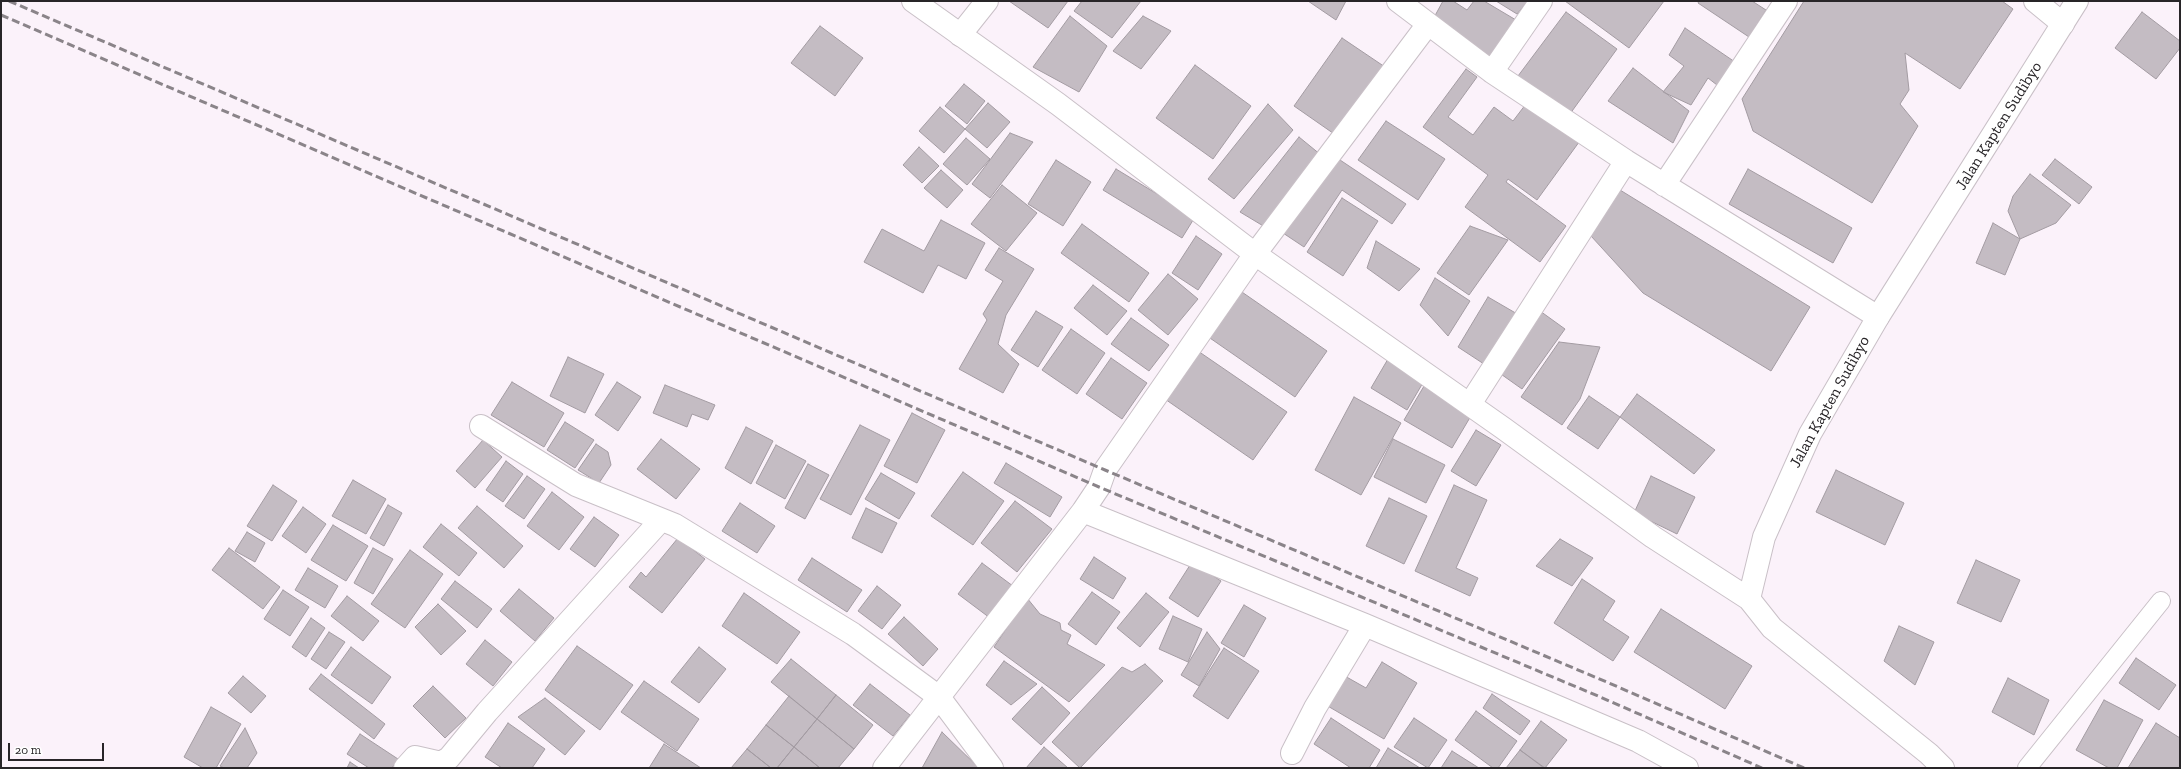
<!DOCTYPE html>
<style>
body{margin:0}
#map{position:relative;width:2181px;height:769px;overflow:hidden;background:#fbf2fa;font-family:"Zilla Slab",serif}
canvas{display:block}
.frame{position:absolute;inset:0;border:2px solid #282528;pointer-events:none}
.scale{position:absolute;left:8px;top:743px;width:96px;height:18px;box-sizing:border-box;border:2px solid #282528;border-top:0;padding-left:5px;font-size:12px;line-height:14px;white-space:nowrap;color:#282528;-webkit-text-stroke:3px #fff;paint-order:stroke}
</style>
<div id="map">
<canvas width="2181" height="769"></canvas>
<div class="frame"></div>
<div class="scale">20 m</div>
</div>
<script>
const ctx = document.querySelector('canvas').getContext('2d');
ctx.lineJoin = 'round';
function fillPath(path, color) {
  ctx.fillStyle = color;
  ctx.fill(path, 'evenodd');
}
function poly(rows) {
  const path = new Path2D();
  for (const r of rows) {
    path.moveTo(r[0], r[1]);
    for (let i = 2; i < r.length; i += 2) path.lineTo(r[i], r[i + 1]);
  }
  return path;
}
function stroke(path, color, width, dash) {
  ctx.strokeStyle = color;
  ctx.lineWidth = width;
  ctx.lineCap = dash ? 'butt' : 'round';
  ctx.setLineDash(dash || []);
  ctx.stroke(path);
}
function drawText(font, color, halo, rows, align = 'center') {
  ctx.font = font + ' "Zilla Slab",serif';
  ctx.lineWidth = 3;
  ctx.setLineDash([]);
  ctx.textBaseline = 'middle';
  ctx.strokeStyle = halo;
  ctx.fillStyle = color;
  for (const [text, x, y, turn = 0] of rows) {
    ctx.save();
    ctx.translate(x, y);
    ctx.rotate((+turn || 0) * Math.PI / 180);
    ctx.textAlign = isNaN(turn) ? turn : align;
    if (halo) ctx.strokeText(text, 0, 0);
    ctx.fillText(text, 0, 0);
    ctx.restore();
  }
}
const building = poly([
 [1009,1,1068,1,1048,28,1009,1],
 [1082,1,1141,1,1112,38,1074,11,1082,1],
 [1308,1,1346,1,1336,20,1308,1],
 [1443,1,1453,1,1467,10,1474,1,1484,1,1516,20,1496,65,1431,23,1443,1],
 [1496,1,1528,1,1517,14,1496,1],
 [1565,1,1664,1,1629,48,1565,1],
 [1699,1,1752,1,1766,10,1749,37,1698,3,1699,1],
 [1804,1,2002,1,2013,9,1960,89,1905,53,1909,90,1900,104,1918,126,1872,203,1753,131,1742,99,1804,1],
 [1566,12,1617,49,1567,118,1515,80,1566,12],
 [2142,12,2180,41,2180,48,2156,79,2115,48,2142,12],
 [1070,16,1107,46,1079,92,1033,67,1070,16],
 [1143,16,1171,31,1141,69,1113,51,1143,16],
 [820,26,863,58,835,96,791,63,820,26],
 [1685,28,1735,62,1717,85,1708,78,1691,105,1663,92,1684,66,1669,55,1685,28],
 [1342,38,1388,69,1340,138,1294,106,1342,38],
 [1195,65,1251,106,1213,159,1156,118,1195,65],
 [1633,68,1689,111,1673,143,1608,101,1633,68],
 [1466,69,1477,77,1448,117,1473,135,1494,107,1513,121,1529,100,1582,138,1537,200,1508,179,1506,182,1566,226,1540,262,1465,207,1488,175,1423,127,1466,69],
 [964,84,985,101,967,124,945,106,964,84],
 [988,103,1010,122,987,148,965,129,988,103],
 [1268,104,1293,130,1234,199,1208,179,1268,104],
 [940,107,965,129,944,153,919,131,940,107],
 [1386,121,1445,159,1418,200,1358,160,1386,121],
 [1010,133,1033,142,990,198,972,184,1010,133],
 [1299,137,1321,155,1265,227,1240,212,1299,137],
 [966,138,990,159,967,185,943,164,966,138],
 [919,147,939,166,922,183,903,165,919,147],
 [1331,154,1406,204,1392,224,1342,190,1304,247,1280,231,1331,154],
 [2055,159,2092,187,2079,204,2042,175,2055,159],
 [1056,160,1091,182,1063,226,1028,204,1056,160],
 [1116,169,1195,217,1182,238,1103,190,1116,169],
 [1748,169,1852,228,1833,263,1729,204,1748,169],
 [941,170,963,190,947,208,924,188,941,170],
 [2030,174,2071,205,2056,223,2020,239,2008,211,2013,196,2030,174],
 [1002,185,1037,213,1006,251,971,224,1002,185],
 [1620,190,1810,307,1771,371,1643,293,1591,236,1620,190],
 [1342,198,1378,221,1343,276,1307,252,1342,198],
 [941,220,985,243,966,279,938,265,923,293,864,262,882,229,924,251,941,220],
 [1993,223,2020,239,2005,275,1976,263,1993,223],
 [1082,224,1149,273,1129,302,1061,253,1082,224],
 [1470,226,1508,240,1469,295,1437,273,1470,226],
 [1196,236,1222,254,1198,290,1172,273,1196,236],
 [1376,241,1420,269,1399,291,1367,268,1376,241],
 [999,248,1034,269,1006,315,998,344,1019,364,1003,393,959,369,987,320,983,314,1003,281,985,270,999,248],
 [1168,274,1198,299,1168,335,1138,310,1168,274],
 [1435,278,1470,301,1448,336,1420,305,1435,278],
 [1093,285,1127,311,1107,335,1074,308,1093,285],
 [1239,290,1327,351,1295,397,1207,336,1239,290],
 [1488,297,1519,315,1487,366,1458,347,1488,297],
 [1036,311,1063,327,1038,367,1011,350,1036,311],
 [1540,311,1565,329,1522,389,1498,372,1540,311],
 [1131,318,1169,345,1149,371,1111,344,1131,318],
 [1071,329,1105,353,1077,394,1042,370,1071,329],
 [1559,342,1600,347,1580,399,1562,425,1521,397,1559,342],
 [1195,349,1287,412,1253,460,1162,397,1195,349],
 [568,357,604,374,585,413,550,396,568,357],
 [1111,358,1147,383,1122,419,1086,394,1111,358],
 [1388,359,1424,381,1407,410,1371,388,1388,359],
 [1427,381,1475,409,1452,448,1404,420,1427,381],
 [512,382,564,413,544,447,491,415,512,382],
 [617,382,641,397,618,431,595,415,617,382],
 [665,385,715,405,708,420,692,414,687,427,653,413,665,385],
 [1637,394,1715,450,1694,474,1620,417,1637,394],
 [1589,396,1620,417,1598,449,1567,428,1589,396],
 [1354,397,1401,423,1361,495,1315,470,1354,397],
 [912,413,945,430,917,483,884,466,912,413],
 [565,422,594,440,575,468,547,450,565,422],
 [860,425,890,440,851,515,820,499,860,425],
 [746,427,773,441,751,484,725,468,746,427],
 [1476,430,1501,445,1476,486,1451,471,1476,430],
 [661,439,700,469,676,499,637,469,661,439],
 [1393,439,1445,465,1426,503,1374,477,1393,439],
 [483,440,502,457,475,488,456,471,483,440],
 [596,444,608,452,611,465,599,483,578,470,596,444],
 [776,445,806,461,785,499,756,483,776,445],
 [506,461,523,474,503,502,486,490,506,461],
 [1006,463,1062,497,1050,517,994,483,1006,463],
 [808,464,829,475,805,519,785,508,808,464],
 [1836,470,1904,503,1885,545,1816,512,1836,470],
 [963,472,1004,501,973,545,931,516,963,472],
 [881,473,915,493,899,519,865,499,881,473],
 [527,476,545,489,524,519,505,506,527,476],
 [1651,476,1695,497,1677,534,1634,513,1651,476],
 [353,480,386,499,366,534,332,516,353,480],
 [273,485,297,501,272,541,247,526,273,485],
 [1454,485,1487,500,1456,568,1478,578,1470,596,1415,571,1454,485],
 [552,492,584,517,559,550,527,526,552,492],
 [1389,498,1427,516,1404,564,1366,546,1389,498],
 [1015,501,1052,529,1017,572,981,543,1015,501],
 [740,503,775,526,757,553,722,531,740,503],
 [388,505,402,513,384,546,370,538,388,505],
 [477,506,523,546,504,568,458,528,477,506],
 [303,507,326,524,306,553,282,536,303,507],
 [866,508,897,523,882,553,852,538,866,508],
 [594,517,619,535,595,567,570,549,594,517],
 [441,524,477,553,459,576,423,547,441,524],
 [333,525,368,546,346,581,311,560,333,525],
 [247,532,265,543,255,562,235,551,247,532],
 [678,538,705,559,662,613,629,587,641,572,646,577,678,538],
 [1560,539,1593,558,1572,586,1536,566,1560,539],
 [229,548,280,587,263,609,212,570,229,548],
 [373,548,393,559,373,594,354,583,373,548],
 [410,550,443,574,405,628,371,604,410,550],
 [1094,557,1126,578,1113,599,1080,579,1094,557],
 [812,558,862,590,847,612,798,580,812,558],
 [1976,560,2020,580,2001,622,1957,603,1976,560],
 [1192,562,1221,581,1198,617,1169,598,1192,562],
 [982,563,1017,589,994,621,958,594,982,563],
 [308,568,338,586,325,608,295,590,308,568],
 [1582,579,1615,601,1603,620,1629,637,1613,661,1554,623,1582,579],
 [455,581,492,609,477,628,441,599,455,581],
 [877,586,901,605,882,629,858,611,877,586],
 [519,589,554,618,535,641,500,611,519,589],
 [283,590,309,607,290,636,264,619,283,590],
 [1092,592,1120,612,1096,645,1068,624,1092,592],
 [744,593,800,632,777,664,722,626,744,593],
 [1146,593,1169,612,1140,647,1117,628,1146,593],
 [347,596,379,621,363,641,331,616,347,596],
 [1027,598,1040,614,1060,623,1061,630,1071,635,1067,644,1105,665,1069,702,994,647,1027,598],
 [438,604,466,631,441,655,415,627,438,604],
 [1244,605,1266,618,1244,657,1221,643,1244,605],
 [1661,609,1752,666,1725,709,1634,652,1661,609],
 [1173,616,1202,629,1188,662,1159,649,1173,616],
 [904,617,938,649,923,666,888,634,904,617],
 [311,618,325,628,306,657,292,647,311,618],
 [1899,626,1934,642,1915,685,1884,661,1899,626],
 [329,632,345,642,326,669,311,659,329,632],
 [1207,632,1220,649,1199,686,1181,675,1207,632],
 [485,640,512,662,493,686,466,664,485,640],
 [577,646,633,685,600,730,545,690,577,646],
 [351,647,391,677,372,704,331,675,351,647],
 [699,647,726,669,699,703,671,682,699,647],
 [1224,648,1259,671,1228,719,1193,696,1224,648],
 [2136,658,2176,685,2159,710,2119,683,2136,658],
 [791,659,836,695,817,719,771,682,791,659],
 [1004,661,1037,684,1011,705,986,685,1004,661],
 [1382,662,1417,683,1384,739,1326,705,1343,675,1366,688,1382,662],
 [1145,664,1163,681,1080,768,1052,742,1122,667,1132,672,1145,664],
 [321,674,385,724,374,739,309,689,321,674],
 [243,676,266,696,251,713,228,693,243,676],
 [2008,678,2049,700,2034,735,1992,712,2008,678],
 [644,681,699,719,677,751,621,712,644,681],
 [870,684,910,715,893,736,853,705,870,684],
 [433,686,466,718,445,738,413,706,433,686],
 [1042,687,1070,713,1041,745,1012,719,1042,687],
 [1492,694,1530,721,1520,735,1483,708,1492,694],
 [836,695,873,725,854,749,817,719,836,695],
 [789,696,817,719,794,747,766,725,789,696],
 [545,698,585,731,565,755,518,717,545,698],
 [2104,700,2143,720,2117,768,2109,768,2076,750,2104,700],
 [211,707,241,724,216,768,203,768,184,757,211,707],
 [1476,711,1517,741,1498,768,1493,768,1455,740,1476,711],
 [1331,718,1380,750,1369,768,1351,768,1314,744,1331,718],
 [1414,718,1447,740,1428,768,1394,747,1414,718],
 [817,719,854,749,838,768,820,768,794,747,817,719],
 [1541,721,1567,740,1545,768,1520,750,1541,721],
 [508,723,545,749,532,768,502,768,485,757,508,723],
 [2156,723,2180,738,2180,768,2128,768,2156,723],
 [766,725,794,747,777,768,771,768,747,749,766,725],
 [245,728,257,753,247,768,224,768,220,766,245,728],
 [942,732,979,768,922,768,942,732],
 [360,734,398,759,392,768,369,768,347,754,360,734],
 [664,744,701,768,649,768,664,744],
 [794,747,820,768,777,768,794,747],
 [1044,747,1068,768,1026,768,1044,747],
 [1388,748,1420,768,1376,768,1388,748],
 [747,749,771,768,731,768,747,749],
 [1520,750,1544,768,1506,768,1520,750],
 [1452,751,1479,768,1441,768,1452,751],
 [350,762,359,768,347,768,350,762]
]);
fillPath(building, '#c4bcc3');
stroke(building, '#a39ba2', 1);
const lane = poly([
 [2027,768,2161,601]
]);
const street = poly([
 [1398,1,1492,72,1626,161,1878,317],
 [2035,1,2063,24],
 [960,35,987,1],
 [1492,72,1541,1],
 [1664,185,1786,1],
 [1470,404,1626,161],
 [481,426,576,485,675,525,853,634,939,697,992,768],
 [1083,511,1365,625,1638,741,1687,768],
 [1292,753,1315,708,1365,625],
 [405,768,415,757,437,762,442,762,449,758,487,712,661,520],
 [884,768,1083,511,1099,487,1105,470,1255,254,1428,24]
]);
const secondary = poly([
 [913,1,1058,104,1255,254,1503,428,1653,537,1749,599],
 [1943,768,1929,754,1772,628,1749,599,1764,537,1810,434,1878,317,2077,1]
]);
stroke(lane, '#c9c0c7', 20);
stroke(street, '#c9c0c7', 24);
stroke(secondary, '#c9c0c7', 24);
stroke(lane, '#fff', 18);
stroke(street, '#fff', 22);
stroke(secondary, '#fff', 22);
stroke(poly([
 [9,1,1105,470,1609,683,1804,768],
 [1,15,1099,487,1598,696,1762,768]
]), '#8a8489', 3, [8, 4]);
drawText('16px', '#282528', '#fff', [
 ["Jalan Kapten Sudibyo",1999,126,-58],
 ["Jalan Kapten Sudibyo",1830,402,-61]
]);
</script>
